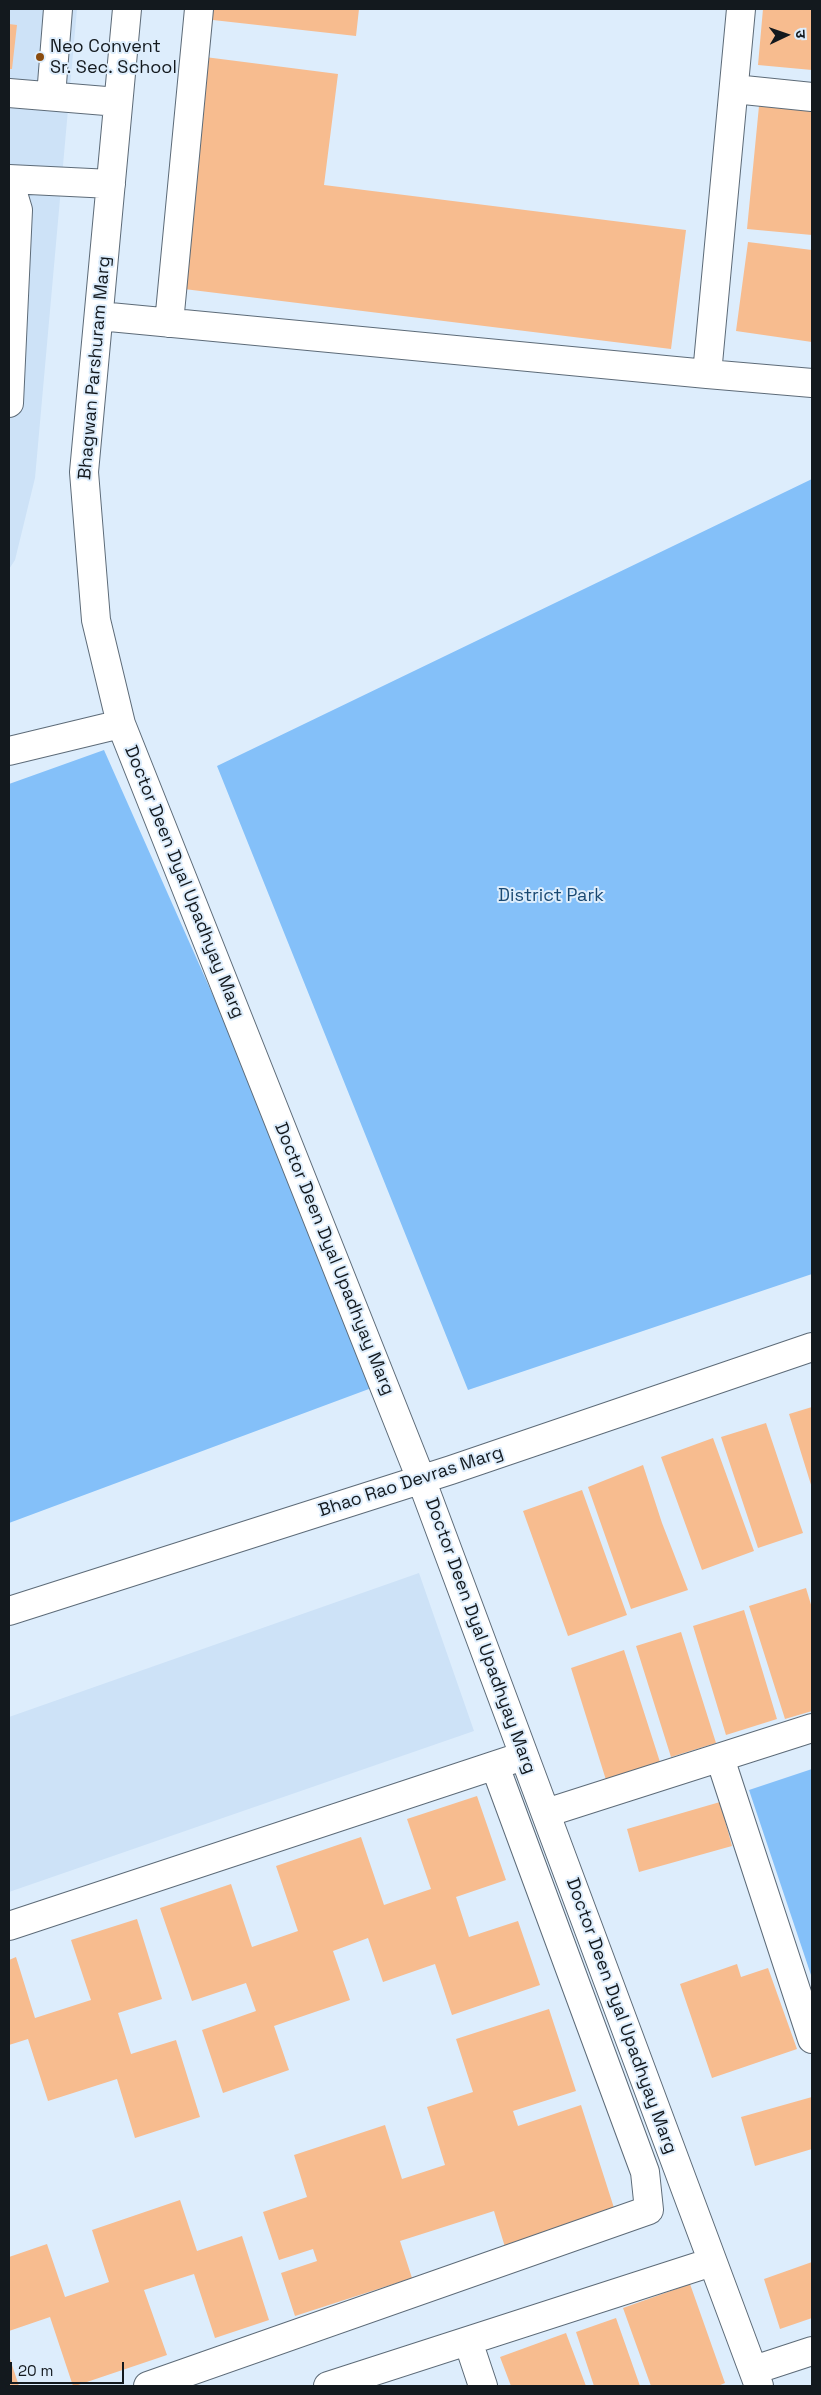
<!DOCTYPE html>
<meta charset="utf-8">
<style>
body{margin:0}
#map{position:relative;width:821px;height:2395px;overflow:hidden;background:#ddedfc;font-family:"Space Grotesk","Noto Sans Devanagari",sans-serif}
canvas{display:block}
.frame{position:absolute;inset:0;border:10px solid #13191e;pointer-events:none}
.north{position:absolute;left:761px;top:10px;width:50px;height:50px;-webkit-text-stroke:4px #ddedfc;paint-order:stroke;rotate:87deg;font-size:14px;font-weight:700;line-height:20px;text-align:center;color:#13191e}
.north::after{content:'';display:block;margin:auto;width:18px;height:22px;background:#13191e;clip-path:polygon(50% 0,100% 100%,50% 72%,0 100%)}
.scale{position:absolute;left:10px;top:2362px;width:114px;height:22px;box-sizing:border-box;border:2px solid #13191e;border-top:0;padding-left:6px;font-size:15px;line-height:18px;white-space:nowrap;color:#13191e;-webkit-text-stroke:4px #ddedfc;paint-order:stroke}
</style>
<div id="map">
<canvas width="821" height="2395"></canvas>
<div class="frame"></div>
<div class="north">उ</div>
<div class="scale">20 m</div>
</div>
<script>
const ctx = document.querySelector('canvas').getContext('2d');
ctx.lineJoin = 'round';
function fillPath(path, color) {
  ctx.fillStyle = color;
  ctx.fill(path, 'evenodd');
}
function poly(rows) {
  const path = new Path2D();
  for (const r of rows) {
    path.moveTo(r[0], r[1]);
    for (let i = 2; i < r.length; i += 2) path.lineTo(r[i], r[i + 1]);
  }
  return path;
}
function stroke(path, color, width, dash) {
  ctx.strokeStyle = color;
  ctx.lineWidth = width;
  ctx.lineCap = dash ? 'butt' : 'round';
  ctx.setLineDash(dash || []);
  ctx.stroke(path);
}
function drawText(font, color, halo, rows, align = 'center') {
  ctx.font = font + ' "Space Grotesk",sans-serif';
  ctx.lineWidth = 4;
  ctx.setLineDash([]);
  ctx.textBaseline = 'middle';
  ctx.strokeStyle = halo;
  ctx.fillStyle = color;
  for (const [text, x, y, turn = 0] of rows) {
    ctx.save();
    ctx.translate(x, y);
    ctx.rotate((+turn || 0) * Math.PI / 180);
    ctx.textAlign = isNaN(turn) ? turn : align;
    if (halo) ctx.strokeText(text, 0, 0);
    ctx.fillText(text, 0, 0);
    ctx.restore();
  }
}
fillPath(poly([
 [9,9,77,9,35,478,15,560,9,569],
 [419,1573,474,1731,9,1892,9,1717]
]), '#cde2f7');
fillPath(poly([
 [812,479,812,1274,468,1390,217,766],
 [104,750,385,1383,9,1523,9,784],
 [812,1769,812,1978,749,1790]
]), '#84c0f9');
fillPath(poly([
 [205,9,359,9,356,36,204,19],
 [763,9,812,9,812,70,758,65],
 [9,24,17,25,12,69,9,69],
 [205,57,338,74,324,185,686,230,671,349,176,288],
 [759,106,812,111,812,235,747,229],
 [748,242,812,250,812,342,736,331],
 [812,1407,812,1488,789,1414],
 [766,1423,803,1533,758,1548,721,1437],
 [713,1438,754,1551,702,1570,661,1457],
 [643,1465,662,1523,688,1590,631,1609,588,1487],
 [582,1490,627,1615,568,1636,523,1511],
 [806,1588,812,1608,812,1711,785,1719,749,1606],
 [744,1610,777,1719,726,1735,693,1626],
 [681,1632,716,1743,671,1757,636,1646],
 [624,1650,660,1762,606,1780,571,1668],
 [477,1796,506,1880,456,1897,469,1937,518,1921,540,1985,452,2015,435,1964,383,1982,368,1938,333,1951,350,2000,274,2026,289,2070,223,2093,202,2030,256,2011,246,1983,192,2001,160,1908,231,1884,252,1947,298,1931,276,1866,361,1837,384,1905,431,1889,407,1819],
 [720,1802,732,1846,639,1872,627,1829],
 [137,1919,162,1999,118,2013,131,2054,176,2040,200,2117,135,2138,117,2079,48,2101,28,2039,9,2045,9,1960,16,1957,35,2018,91,2000,71,1940],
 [737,1964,741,1977,768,1968,797,2049,712,2078,680,1984],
 [549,2009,576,2091,513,2111,518,2126,581,2105,615,2211,505,2247,494,2211,400,2241,412,2278,295,2316,281,2273,317,2261,313,2249,279,2260,263,2212,307,2197,294,2155,385,2125,402,2179,445,2165,427,2107,473,2092,456,2039],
 [812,2097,812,2149,755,2166,741,2117],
 [180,2200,197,2251,242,2236,269,2320,215,2338,194,2274,144,2290,167,2355,75,2386,73,2386,50,2317,9,2331,9,2257,47,2244,65,2297,109,2282,92,2230],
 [812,2262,812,2318,780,2329,764,2279],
 [690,2284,725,2383,718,2386,651,2386,623,2308],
 [616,2318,640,2386,594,2386,576,2332],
 [566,2333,586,2386,511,2386,500,2357],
 [9,2356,19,2386,9,2386]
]), '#f7bc8f');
const minor = poly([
 [127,9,84,472,96,620,121,724,421,1479,759,2386],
 [734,89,812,97],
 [9,93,118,102],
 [51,96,58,9],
 [9,179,111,184],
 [9,180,18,210,9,403],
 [99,316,707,374,741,9],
 [169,323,199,9],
 [707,374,812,383],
 [9,751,121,724],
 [9,1611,451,1470,812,1347],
 [720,1758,812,2039],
 [546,1813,812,1728],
 [9,1926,511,1760],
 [468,2341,483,2386],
 [754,2370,812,2351],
 [148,2386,649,2210,645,2172,495,1766],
 [328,2386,712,2262]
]);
stroke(minor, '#5d6b78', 30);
stroke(minor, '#fff', 28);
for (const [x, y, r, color] of [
 [40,57,5,"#8a4c0f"]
]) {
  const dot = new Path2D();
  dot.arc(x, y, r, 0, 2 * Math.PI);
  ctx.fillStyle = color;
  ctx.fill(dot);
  stroke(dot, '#ddedfc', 2);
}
drawText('18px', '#13191e', '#ddedfc', [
 ["Neo Convent",50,47],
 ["Sr. Sec. School",50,68]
], 'left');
drawText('18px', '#13191e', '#ddedfc', [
 ["Bhagwan Parshuram Marg",95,368,-85],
 ["Doctor Deen Dyal Upadhyay Marg",184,882,68],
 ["Doctor Deen Dyal Upadhyay Marg",334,1259,68],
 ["Bhao Rao Devras Marg",411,1482,-18],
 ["Doctor Deen Dyal Upadhyay Marg",480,1636,70],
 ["Doctor Deen Dyal Upadhyay Marg",621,2016,70]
]);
drawText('18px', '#1a4972', '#ddedfc', [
 ["District Park",551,896]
]);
</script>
